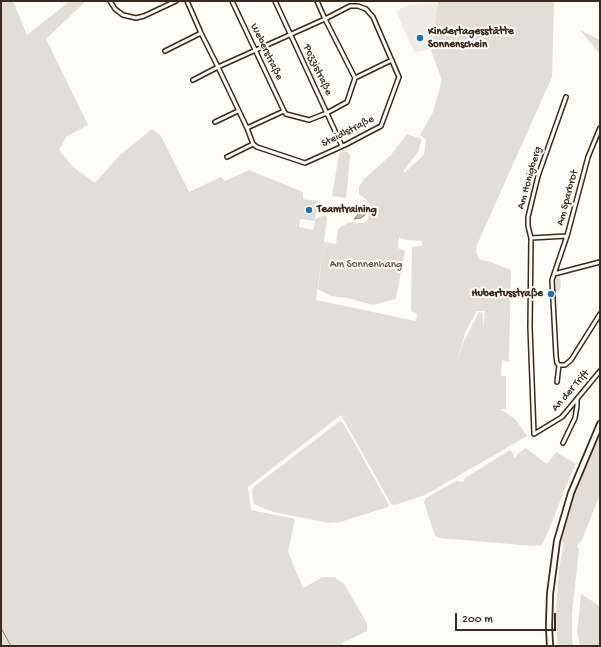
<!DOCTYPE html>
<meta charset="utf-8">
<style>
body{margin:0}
#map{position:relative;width:601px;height:647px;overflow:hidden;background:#fdfcf7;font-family:"Gochi Hand",sans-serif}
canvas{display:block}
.frame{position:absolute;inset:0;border:2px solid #3b2a1e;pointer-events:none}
.scale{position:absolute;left:455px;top:613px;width:101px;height:18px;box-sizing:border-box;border:2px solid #3b2a1e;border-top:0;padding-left:5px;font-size:12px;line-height:14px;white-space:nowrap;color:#3b2a1e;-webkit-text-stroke:3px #fdfcf7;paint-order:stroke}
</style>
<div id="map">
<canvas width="601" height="647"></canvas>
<div class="frame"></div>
<div class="scale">200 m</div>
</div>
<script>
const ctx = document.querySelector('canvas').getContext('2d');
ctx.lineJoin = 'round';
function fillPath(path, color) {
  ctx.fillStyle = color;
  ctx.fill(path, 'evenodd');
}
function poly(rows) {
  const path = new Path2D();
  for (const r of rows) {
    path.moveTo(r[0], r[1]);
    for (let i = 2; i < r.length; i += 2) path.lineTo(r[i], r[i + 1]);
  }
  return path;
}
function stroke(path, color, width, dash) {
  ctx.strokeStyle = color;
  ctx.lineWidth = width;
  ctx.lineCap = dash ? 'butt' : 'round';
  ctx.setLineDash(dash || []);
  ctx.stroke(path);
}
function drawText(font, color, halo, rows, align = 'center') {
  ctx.font = font + ' "Gochi Hand",sans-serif';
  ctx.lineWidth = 4;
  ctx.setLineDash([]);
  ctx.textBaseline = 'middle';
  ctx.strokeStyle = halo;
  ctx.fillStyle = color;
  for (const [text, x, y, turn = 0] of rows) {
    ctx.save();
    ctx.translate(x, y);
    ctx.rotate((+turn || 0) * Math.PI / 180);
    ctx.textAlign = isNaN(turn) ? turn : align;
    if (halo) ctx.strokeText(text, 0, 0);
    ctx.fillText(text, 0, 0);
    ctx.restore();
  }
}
fillPath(poly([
 [435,3,438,6,430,50,414,52,396,11,408,5]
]), '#efece7');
fillPath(poly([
 [1,1,13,1,27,35,70,1,84,1,85,2,46,39,88,125,66,137,59,150,73,167,95,183,120,155,152,129,161,136,189,192,221,177,225,181,249,170,303,192,303,199,318,201,315,220,317,218,326,215,327,219,316,300,416,321,417,314,411,311,412,247,422,246,422,241,406,240,399,237,398,248,405,251,396,299,373,305,348,298,331,296,318,289,324,242,336,244,338,229,349,222,361,223,366,222,368,219,370,206,367,200,359,194,359,187,364,179,390,156,407,134,422,139,418,152,404,170,404,173,424,155,426,140,420,135,433,112,442,80,431,51,438,1,552,1,554,3,552,77,477,245,476,252,478,257,481,260,491,262,511,270,509,362,502,360,501,376,506,376,506,409,501,409,516,420,527,436,425,495,395,505,391,504,341,415,248,487,251,510,295,519,288,552,303,588,323,577,334,577,344,584,367,623,367,631,342,643,343,646,1,646],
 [300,219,315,221,313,230,299,227],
 [477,311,485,311,483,328,483,314,481,312,479,312,463,343,456,364,466,331],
 [580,30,600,40,600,54],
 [343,150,349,153,350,156,346,198,332,196,339,154],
 [560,276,561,287,559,291,555,293,556,277],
 [340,421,343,423,354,442,389,505,388,507,340,522,330,523,273,512,254,504,252,493,252,490,255,486],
 [600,433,600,494,582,540,577,546,579,549,572,614,572,637,573,646,557,646,556,610,559,568,564,544,561,540,566,518,574,494],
 [526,448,545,463,548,463,556,452,576,464,565,489,550,527,542,545,533,546,440,538,435,536,424,502,426,498,454,482,457,481,463,482,465,478,510,450,514,454,514,458,521,451],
 [581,594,600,606,600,646,580,646,577,633]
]), '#e1ded7');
const water = poly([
 [363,206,366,210,365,215,361,218,354,219,361,211,363,206]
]);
fillPath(water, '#bbb4ad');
stroke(water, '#887d74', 1);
stroke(poly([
 [1,628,11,646]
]), '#887d74', 1);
const minor = poly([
 [110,1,115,9,123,15,136,18,144,16,176,1],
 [187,1,201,33,218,67,247,128,253,144,257,147,305,163,345,145,381,126,399,77,373,17,366,9,358,6,350,6,325,19,218,67,193,80],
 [232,1,284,111],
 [275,1,342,146],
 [317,1,325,19,355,78],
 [165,51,201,33],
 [566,97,538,176,528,217,528,226,531,238,530,327,534,434,562,417,600,371],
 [215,122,238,111],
 [247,128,284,111,286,114,309,120,327,113,347,102,355,78,392,60],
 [227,157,253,144],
 [531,238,567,236],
 [554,274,600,262],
 [559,365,565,365,571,360,600,314],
 [557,382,559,365,557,363,556,356,552,280,567,236,588,157,600,128],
 [563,443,575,418,577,406,577,399]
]);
const secondary = poly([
 [550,646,549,626,550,594,557,541,571,493,600,424]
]);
stroke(minor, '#3b2a1e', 6);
stroke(secondary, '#3b2a1e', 8);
stroke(minor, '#fdfcf7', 3);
stroke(secondary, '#fdfcf7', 4.5);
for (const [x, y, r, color] of [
 [420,38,4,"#1f6fb2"],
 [309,210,4,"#1f6fb2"],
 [551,294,4,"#1f6fb2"]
]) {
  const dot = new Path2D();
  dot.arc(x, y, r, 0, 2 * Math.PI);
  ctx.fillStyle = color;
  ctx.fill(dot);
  stroke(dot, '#fdfcf7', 1.5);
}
drawText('bold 11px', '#3b2a1e', '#fdfcf7', [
 ["Kindertagesstätte",428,32],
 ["Sonnenschein",428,45],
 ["Teamtraining",317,210],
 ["Hubertusstraße",543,294,"right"]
], 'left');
drawText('11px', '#3b2a1e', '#fdfcf7', [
 ["Weberstraße",266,52,64],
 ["Pozzistraße",317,70,65],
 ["Steidlstraße",348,132,-27],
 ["Am Honigberg",530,178,-74],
 ["Am Sparbrot",568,198,-75],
 ["An der Trift",571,391,-49]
]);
drawText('11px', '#64574c', '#fdfcf7', [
 ["Am Sonnenhang",366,265]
]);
</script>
